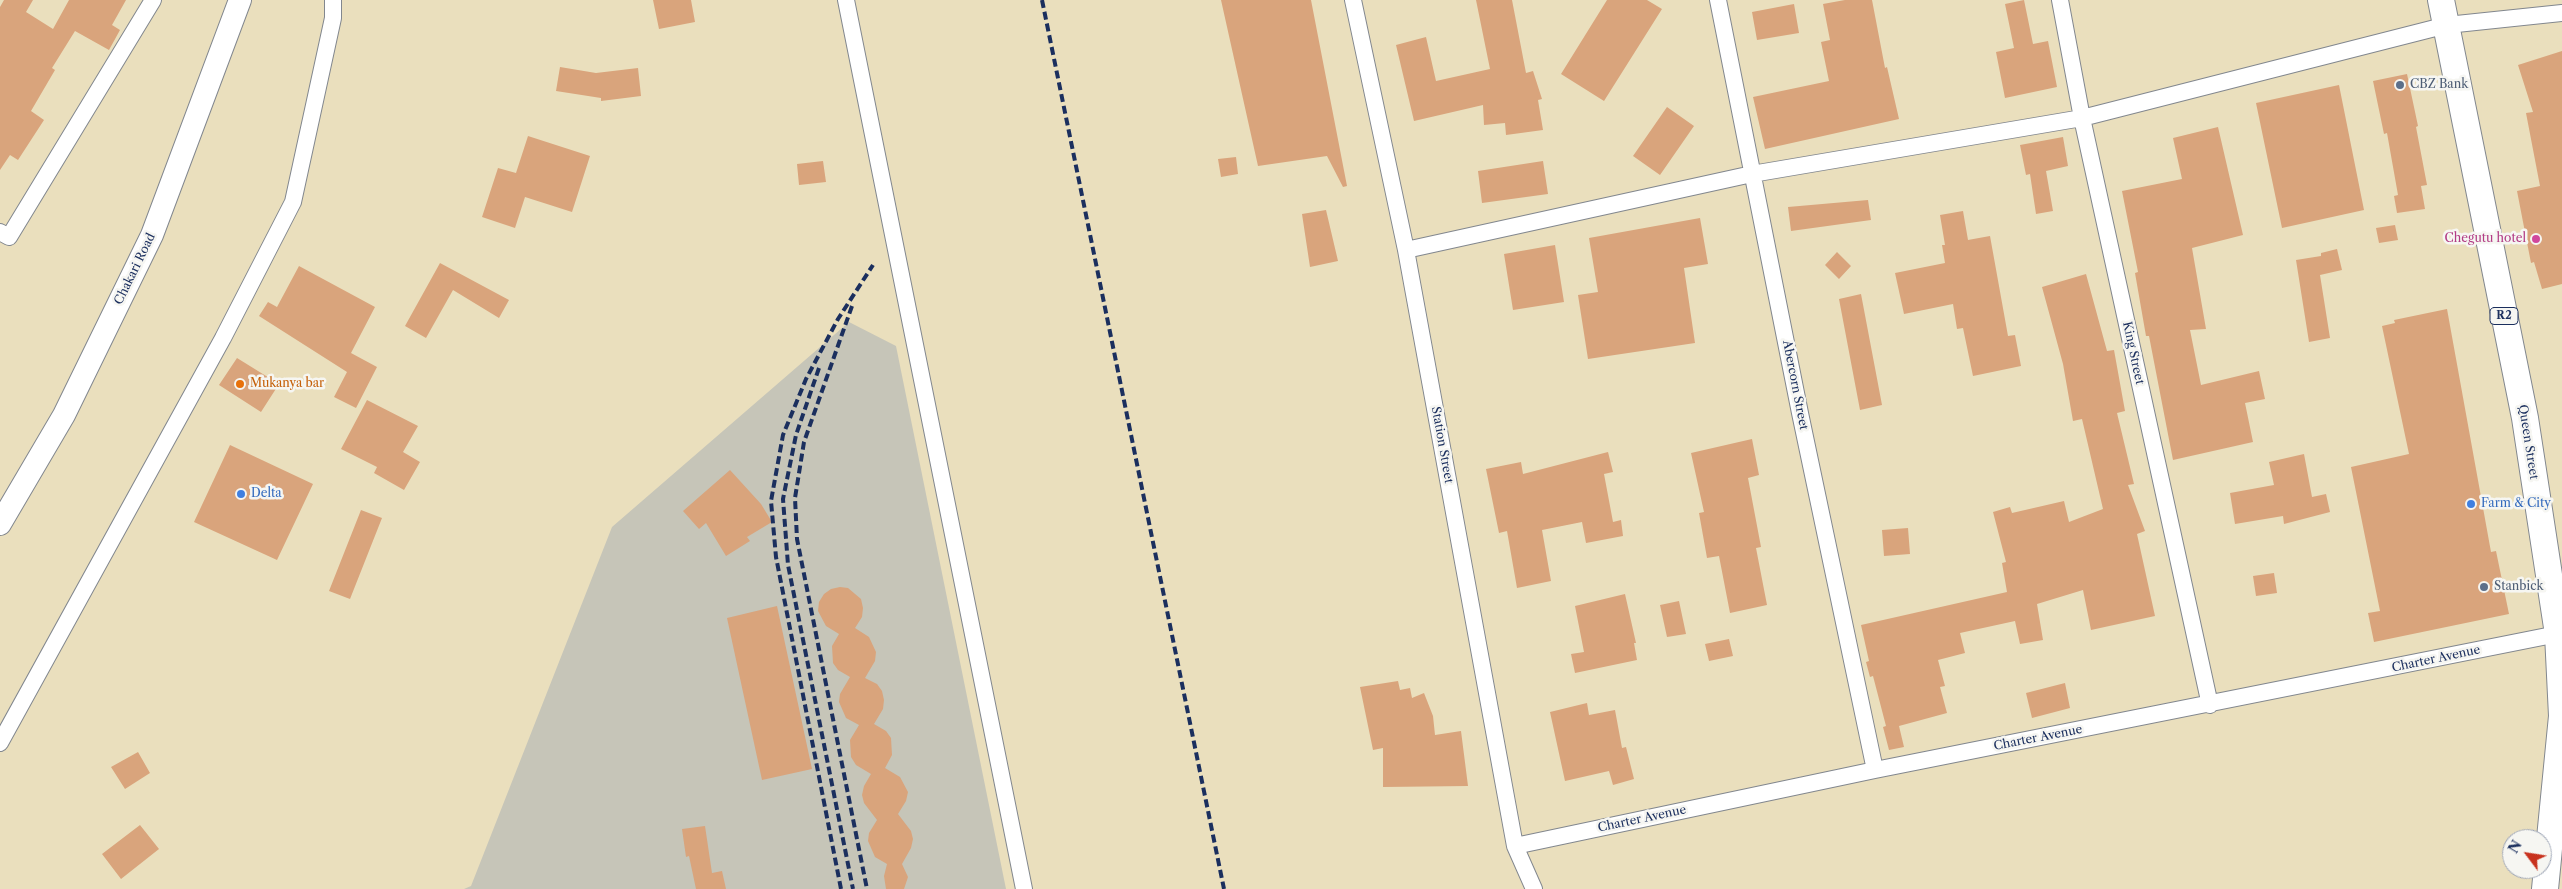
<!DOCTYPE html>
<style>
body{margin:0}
#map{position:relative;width:2562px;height:889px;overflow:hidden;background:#eadfbd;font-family:"Libre Caslon Text",serif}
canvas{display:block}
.north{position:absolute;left:2502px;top:829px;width:50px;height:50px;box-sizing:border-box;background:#f6f6f2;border:1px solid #9ea6b7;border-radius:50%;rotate:301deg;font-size:14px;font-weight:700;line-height:20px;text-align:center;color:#1b2f5e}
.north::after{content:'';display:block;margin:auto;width:18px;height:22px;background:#c8321e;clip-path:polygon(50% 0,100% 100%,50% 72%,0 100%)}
</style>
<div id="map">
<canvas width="2562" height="889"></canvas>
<div class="north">N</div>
</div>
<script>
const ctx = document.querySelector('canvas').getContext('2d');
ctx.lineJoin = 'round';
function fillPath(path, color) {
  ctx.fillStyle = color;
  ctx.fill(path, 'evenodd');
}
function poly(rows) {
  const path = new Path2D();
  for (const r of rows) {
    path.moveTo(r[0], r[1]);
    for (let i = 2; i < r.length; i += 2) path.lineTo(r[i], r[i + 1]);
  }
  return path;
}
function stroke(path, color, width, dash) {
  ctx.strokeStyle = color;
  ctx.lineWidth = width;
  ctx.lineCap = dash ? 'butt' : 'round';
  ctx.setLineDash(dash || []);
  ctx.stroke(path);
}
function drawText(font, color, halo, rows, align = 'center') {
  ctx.font = font + ' "Libre Caslon Text",serif';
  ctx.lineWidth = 5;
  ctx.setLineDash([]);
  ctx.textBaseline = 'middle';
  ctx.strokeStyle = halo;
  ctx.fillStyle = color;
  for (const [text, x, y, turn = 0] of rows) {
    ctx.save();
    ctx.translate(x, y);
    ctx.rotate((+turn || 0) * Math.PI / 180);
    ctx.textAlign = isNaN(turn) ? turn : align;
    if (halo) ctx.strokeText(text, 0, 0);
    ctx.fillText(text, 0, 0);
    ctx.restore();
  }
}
fillPath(poly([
 [849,322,896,346,1006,889,464,889,471,886,612,527]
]), '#c6c5b8');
fillPath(poly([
 [4,0,33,0,26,12,53,29,69,0,126,0,112,25,120,30,109,50,75,31,52,68,55,70,31,111,44,120,18,160,10,155,0,170,0,7],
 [653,0,691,0,695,22,659,29],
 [1221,0,1311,0,1347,186,1343,187,1327,156,1258,166],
 [1476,0,1512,0,1526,73,1533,71,1542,99,1538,100,1543,130,1506,135,1505,123,1484,125,1483,105,1414,121,1396,45,1426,37,1436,81,1490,69],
 [1607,0,1647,0,1662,9,1604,101,1561,74],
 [1845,0,1872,0,1885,68,1887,67,1899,119,1765,149,1753,97,1829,81,1821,42,1830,40,1823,4],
 [2024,0,2033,44,2048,41,2057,87,2005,98,1996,52,2014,48,2005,4],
 [1794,4,1799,33,1757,40,1752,12],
 [2562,51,2562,284,2542,289,2534,262,2531,263,2517,191,2540,186,2526,113,2533,112,2518,65],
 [560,67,596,73,638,68,641,96,601,101,601,98,556,91],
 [2407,74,2418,126,2416,127,2427,185,2421,186,2425,209,2397,213,2394,196,2398,195,2387,133,2384,134,2373,81],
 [2339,85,2364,210,2282,228,2256,103],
 [1667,107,1694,126,1660,175,1633,156],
 [2218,127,2243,235,2192,248,2206,329,2190,330,2201,385,2259,371,2265,399,2245,403,2253,442,2173,460,2149,336,2146,336,2135,273,2138,272,2122,191,2182,179,2173,138],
 [528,136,590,156,572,212,525,197,515,228,482,217,498,168,516,173],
 [2063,137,2068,166,2046,171,2053,211,2036,214,2030,174,2026,175,2020,145],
 [1236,157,1238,174,1221,177,1218,159],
 [823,161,826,182,799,185,797,164],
 [1543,161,1548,194,1482,203,1478,171],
 [1868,200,1871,220,1791,231,1788,207],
 [1326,210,1338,261,1310,267,1302,214],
 [1963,211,1968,240,1990,236,2008,336,2015,335,2021,366,1973,376,1963,328,1957,329,1953,304,1904,314,1895,273,1945,263,1942,245,1945,245,1940,215],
 [1700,218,1708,264,1684,268,1695,343,1588,359,1578,295,1598,292,1589,238],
 [2395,225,2398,240,2379,243,2376,228],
 [1555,245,1564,302,1513,310,1504,254],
 [2337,249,2342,270,2320,275,2330,338,2309,342,2296,260,2321,256,2321,253],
 [1837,252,1851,266,1839,279,1825,265],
 [440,263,509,300,499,318,453,290,426,338,405,326],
 [299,266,375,307,351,353,377,367,356,408,334,397,347,372,259,316,268,302,277,307],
 [2086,274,2107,351,2114,350,2125,411,2117,413,2134,484,2128,485,2145,531,2137,534,2155,616,2091,630,2083,590,2037,604,2043,640,2020,644,2015,621,1960,633,1965,653,1938,660,1945,686,1940,687,1947,713,1899,726,1904,747,1889,750,1883,727,1886,726,1873,676,1870,677,1866,662,1869,661,1861,625,2007,592,2002,563,2006,562,1993,512,2010,507,2012,513,2064,501,2069,522,2103,509,2082,419,2073,421,2063,364,2042,287],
 [1861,294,1882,405,1860,410,1839,299],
 [2447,309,2491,552,2496,551,2509,614,2374,642,2368,613,2380,611,2351,467,2409,454,2382,326,2395,323,2394,320],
 [237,358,279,384,261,412,219,385],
 [367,400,418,426,403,452,420,462,404,490,374,473,377,467,341,449],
 [1752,439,1759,475,1748,478,1761,547,1756,548,1767,605,1730,613,1719,556,1707,558,1699,513,1704,512,1691,453],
 [230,445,313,484,277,560,194,522],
 [1608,452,1613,472,1604,474,1613,522,1621,520,1623,536,1586,543,1582,522,1542,530,1551,581,1517,588,1507,531,1499,533,1486,469,1521,462,1523,474],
 [2304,454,2312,497,2326,494,2330,512,2284,524,2283,516,2235,524,2230,493,2274,485,2269,462],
 [730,470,761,504,772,522,747,537,750,541,726,556,706,523,699,529,683,511],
 [361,510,382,518,350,599,329,591],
 [1908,528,1910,554,1884,556,1882,530],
 [2274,573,2277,593,2256,596,2253,576],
 [840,587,848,588,861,599,863,608,862,617,855,628,869,637,876,652,875,661,865,678,877,684,882,691,884,700,883,709,874,724,886,731,891,738,892,755,885,768,900,777,908,792,906,801,898,814,911,831,913,839,911,848,902,864,908,877,904,889,886,889,884,876,887,864,875,857,868,841,869,833,877,820,864,803,862,795,864,786,871,774,856,765,851,757,850,740,859,725,846,718,839,702,840,694,850,677,838,670,833,663,832,646,839,634,826,626,818,611,819,602,824,594,831,589],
 [1625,594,1636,643,1634,643,1637,660,1575,673,1571,654,1584,652,1575,606],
 [1679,601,1686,634,1667,637,1660,605],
 [777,606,812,769,762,780,727,618],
 [1729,639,1733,656,1709,661,1705,644],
 [1398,681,1400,690,1410,688,1412,698,1424,693,1433,716,1435,735,1461,731,1468,786,1383,787,1383,748,1373,750,1360,687],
 [2065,683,2070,708,2032,718,2026,693],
 [1587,703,1589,715,1615,710,1622,748,1626,747,1634,779,1613,785,1609,771,1565,781,1550,712],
 [138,752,150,773,125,789,111,767],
 [140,825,159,849,121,879,102,854],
 [705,826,712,873,722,871,726,889,696,889,689,856,686,857,682,829]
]), '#d9a47c');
const minor = poly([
 [846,0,1024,889],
 [1353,0,1406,250,1515,846,1534,889],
 [1718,0,1800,413,1875,770],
 [2060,0,2082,118,2210,705],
 [0,232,9,237,153,0],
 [1406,250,1752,174,2082,118,2447,25,2562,13],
 [0,743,223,338,293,202,333,18,333,0],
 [1515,846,1875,770,2562,633]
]);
const secondary = poly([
 [0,524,64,415,152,235,240,0]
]);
const trunk = poly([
 [2441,0,2525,418,2558,634,2562,716,2545,889]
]);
stroke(minor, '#82878e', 18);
stroke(secondary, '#82878e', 24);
stroke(trunk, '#82878e', 28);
stroke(minor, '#fff', 16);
stroke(secondary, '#fff', 22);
stroke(trunk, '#fff', 26);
stroke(poly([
 [1042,0,1224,889],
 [852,306,804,442,795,498,797,539,867,889],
 [819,368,796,435,783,499,788,565,853,889],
 [841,889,776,557,771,501,783,435,806,379,838,319,873,265]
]), '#1b2f5e', 4, [8, 4]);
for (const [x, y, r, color] of [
 [2400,85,5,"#5c6f8a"],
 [2536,239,5,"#d1479c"],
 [240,384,5,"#e8710a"],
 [241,494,5,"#3f7fe0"],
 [2471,504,5,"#3f7fe0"],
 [2484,587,5,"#5c6f8a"]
]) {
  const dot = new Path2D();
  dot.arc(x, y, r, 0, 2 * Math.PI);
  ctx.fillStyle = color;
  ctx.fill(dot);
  stroke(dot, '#f6f6f2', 2);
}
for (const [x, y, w] of [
 [2504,316,28]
]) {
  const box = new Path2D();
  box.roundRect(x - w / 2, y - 8.5, w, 17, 4);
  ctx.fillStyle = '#f6f6f2';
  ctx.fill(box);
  stroke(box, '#1b2f5e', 1);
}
drawText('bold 11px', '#1b2f5e', null, [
 ["R2",2504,316]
]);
drawText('12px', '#4e5e75', '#f6f6f2', [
 ["CBZ Bank",2410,85],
 ["Stanbick",2494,587]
], 'left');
drawText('12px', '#b23c85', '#f6f6f2', [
 ["Chegutu hotel",2526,239]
], 'right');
drawText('12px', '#1b2f5e', '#f6f6f2', [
 ["Chakari Road",135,269,-64],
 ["King Street",2133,353,78],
 ["Abercorn Street",1795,385,79],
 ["Queen Street",2528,442,81],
 ["Station Street",1442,445,80],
 ["Charter Avenue",2436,659,-12],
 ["Charter Avenue",2038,738,-11],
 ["Charter Avenue",1642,819,-12]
]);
drawText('12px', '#c56008', '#f6f6f2', [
 ["Mukanya bar",250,384]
], 'left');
drawText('12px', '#366cbe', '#f6f6f2', [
 ["Delta",251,494],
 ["Farm & City",2481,504]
], 'left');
</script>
